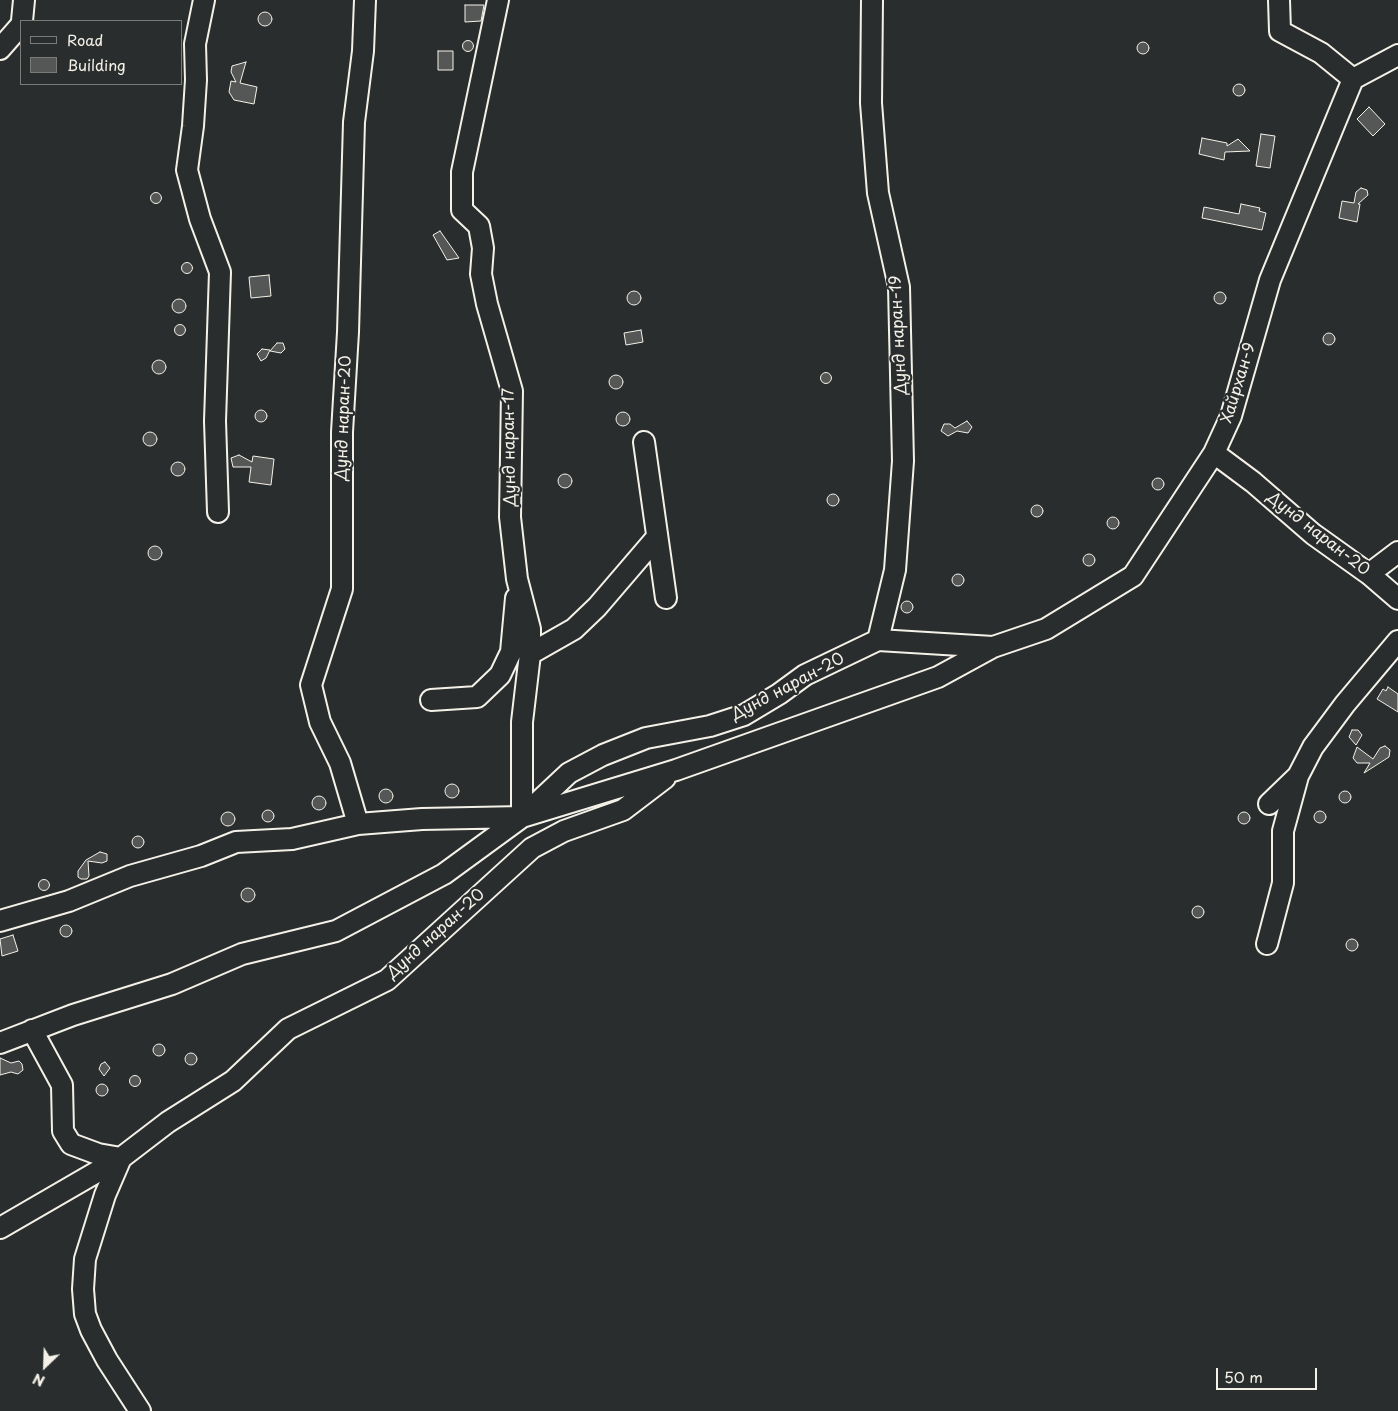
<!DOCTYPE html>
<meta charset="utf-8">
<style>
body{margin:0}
#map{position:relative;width:1398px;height:1411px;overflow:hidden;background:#2a2d2e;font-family:"Playpen Sans",sans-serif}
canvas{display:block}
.legend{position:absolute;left:20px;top:20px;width:162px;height:65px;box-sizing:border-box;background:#2a2d2e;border:1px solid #7b7b78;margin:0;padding:6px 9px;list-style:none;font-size:15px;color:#f4f1e8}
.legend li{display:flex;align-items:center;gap:10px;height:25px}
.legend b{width:25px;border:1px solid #7b7b78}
.north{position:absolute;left:20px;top:1341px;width:50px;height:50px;-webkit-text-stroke:4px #2a2d2e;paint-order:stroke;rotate:204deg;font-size:14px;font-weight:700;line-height:20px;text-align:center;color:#f4f1e8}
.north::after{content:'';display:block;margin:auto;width:18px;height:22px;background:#f4f1e8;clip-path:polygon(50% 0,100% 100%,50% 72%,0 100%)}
.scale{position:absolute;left:1216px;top:1368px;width:101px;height:22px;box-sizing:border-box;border:2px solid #f4f1e8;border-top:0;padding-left:6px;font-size:15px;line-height:18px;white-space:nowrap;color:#f4f1e8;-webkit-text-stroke:4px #2a2d2e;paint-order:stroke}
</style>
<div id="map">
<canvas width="1398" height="1411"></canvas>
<ul class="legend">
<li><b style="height:6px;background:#2a2d2e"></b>Road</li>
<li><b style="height:14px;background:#555756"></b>Building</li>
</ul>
<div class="north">N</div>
<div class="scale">50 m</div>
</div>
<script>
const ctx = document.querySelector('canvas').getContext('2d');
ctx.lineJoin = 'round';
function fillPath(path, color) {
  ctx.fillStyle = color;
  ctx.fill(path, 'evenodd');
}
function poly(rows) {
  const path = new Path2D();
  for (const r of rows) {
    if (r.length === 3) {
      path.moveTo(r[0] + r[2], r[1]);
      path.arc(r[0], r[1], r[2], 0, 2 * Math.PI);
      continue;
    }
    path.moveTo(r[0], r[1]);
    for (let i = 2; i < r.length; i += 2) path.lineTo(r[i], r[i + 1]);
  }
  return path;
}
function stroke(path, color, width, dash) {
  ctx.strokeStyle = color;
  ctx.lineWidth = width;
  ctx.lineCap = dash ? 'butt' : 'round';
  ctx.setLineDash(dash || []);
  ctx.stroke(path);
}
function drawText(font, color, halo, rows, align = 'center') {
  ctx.font = font + ' "Playpen Sans",sans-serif';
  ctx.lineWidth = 4.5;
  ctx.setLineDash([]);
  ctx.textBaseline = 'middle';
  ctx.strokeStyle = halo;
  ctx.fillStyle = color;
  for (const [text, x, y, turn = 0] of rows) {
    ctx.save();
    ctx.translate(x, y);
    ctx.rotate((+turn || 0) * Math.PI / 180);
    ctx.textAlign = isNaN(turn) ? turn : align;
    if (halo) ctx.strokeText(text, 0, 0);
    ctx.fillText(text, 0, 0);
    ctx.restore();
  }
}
const building = poly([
 [465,5,484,5,481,21,465,22,465,5],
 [265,19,7],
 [468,46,5.5],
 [1143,48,6],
 [438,51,453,51,453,70,438,70,438,51],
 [246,62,240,83,257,87,254,104,234,100,229,92,231,81,236,82,231,72,232,66,246,62],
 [1239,90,6],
 [1369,107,1385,124,1373,136,1357,119,1369,107],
 [1261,134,1275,136,1270,168,1256,166,1261,134],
 [1202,138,1227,143,1227,146,1238,139,1250,151,1225,152,1224,160,1199,154,1202,138],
 [1361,188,1367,190,1368,195,1358,204,1360,204,1357,222,1339,218,1342,201,1354,203,1356,192,1361,188],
 [156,198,5.5],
 [1241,204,1260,208,1259,211,1266,213,1262,230,1202,218,1204,207,1239,214,1241,204],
 [440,231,459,258,447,260,433,235,440,231],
 [187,268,5.5],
 [269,275,271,296,251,298,249,277,269,275],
 [634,298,7],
 [1220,298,6],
 [179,306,7],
 [180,330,5.5],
 [641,330,643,342,626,345,624,333,641,330],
 [1329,339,6],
 [277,343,283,343,285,349,281,353,270,351,277,343],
 [262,349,270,350,266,358,261,361,257,354,262,349],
 [159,367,7],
 [826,378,5.5],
 [616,382,7],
 [261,416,6],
 [623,419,7],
 [967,421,972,427,968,433,957,431,948,436,941,431,944,424,950,424,955,428,967,421],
 [150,439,7],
 [239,455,252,462,253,456,274,459,271,485,249,482,251,467,233,467,231,458,239,455],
 [178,469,7],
 [565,481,7],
 [1158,484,6],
 [833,500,6],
 [1037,511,6],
 [1113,523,6],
 [155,553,7],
 [1089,560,6],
 [958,580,6],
 [907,607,6],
 [1388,687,1398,694,1398,712,1377,699,1383,689,1386,691,1388,687],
 [1352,730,1358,730,1362,735,1356,745,1349,737,1352,730],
 [1385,746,1390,750,1389,757,1364,773,1370,763,1357,763,1353,758,1357,747,1373,759,1380,748,1385,746],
 [452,791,7],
 [386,796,7],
 [1345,797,6],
 [319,803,7],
 [268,816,6],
 [1320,817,6],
 [1244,818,6],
 [228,819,7],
 [138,842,6],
 [100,852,107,854,107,861,102,863,88,861,89,876,87,879,81,879,78,877,78,871,86,860,100,852],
 [44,885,5.5],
 [248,895,7],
 [1198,912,6],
 [66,931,6],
 [13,935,18,951,2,956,0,939,13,935],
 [1352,945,6],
 [159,1050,6],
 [191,1059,6],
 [0,1058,11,1063,19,1061,22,1064,23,1070,18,1074,11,1072,0,1075,0,1058],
 [105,1062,110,1068,104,1076,99,1069,101,1064,105,1062],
 [135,1081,5.5],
 [102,1090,6]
]);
fillPath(building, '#555756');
stroke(building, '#f4f1e8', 1);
const minor = poly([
 [204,0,195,44,196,80,193,126,187,170,200,219,220,272,215,421,218,512],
 [498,0,462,172,462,210,479,226,483,248,481,274,487,304,512,391,510,517,517,579,530,629,530,654,522,722,522,817],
 [872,0,871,103,878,193,899,287,903,461,895,570,878,640],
 [1279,0,1280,31,1321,53,1353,79],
 [22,21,24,0],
 [0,49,21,25],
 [644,442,666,598],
 [1214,453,1253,482,1313,534,1369,574,1398,599],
 [1369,574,1398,552],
 [530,654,574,629,597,607,657,537],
 [431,700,477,697,500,675,511,652,516,598],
 [1269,804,1298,776],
 [358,824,340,763,320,722,311,685,342,589,342,432,348,332,354,122,363,51,365,0],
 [0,921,69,901,130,876,201,856,236,842,292,839,358,824,422,819,522,817,676,770,938,677,993,647],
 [1267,944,1283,883,1283,831,1298,776,1313,747,1345,704,1398,641],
 [32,1030,62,1085,63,1131,71,1144,98,1154,121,1158,105,1195,85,1259,83,1289,85,1314,91,1330,107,1360,140,1411],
 [0,1043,73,1015,172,984,242,954,336,931,444,874,522,817,569,773,603,755,646,738,710,726,744,715,779,694,805,675,878,640,993,647,1046,629,1133,576,1214,453,1231,416,1270,280,1353,79,1398,55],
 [0,1228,121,1158,168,1122,233,1081,288,1029,387,980,532,848,564,831,623,810,665,778]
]);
stroke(minor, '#f4f1e8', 24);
stroke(minor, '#2a2d2e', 20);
drawText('16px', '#f4f1e8', '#2a2d2e', [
 ["Дунд наран-19",899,335,-93],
 ["Хайрхан-9",1239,383,-73],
 ["Дунд наран-20",344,418,-88],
 ["Дунд наран-17",510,447,-91],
 ["Дунд наран-20",1318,534,38],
 ["Дунд наран-20",788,687,-28],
 ["Дунд наран-20",436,934,-42]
]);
</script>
